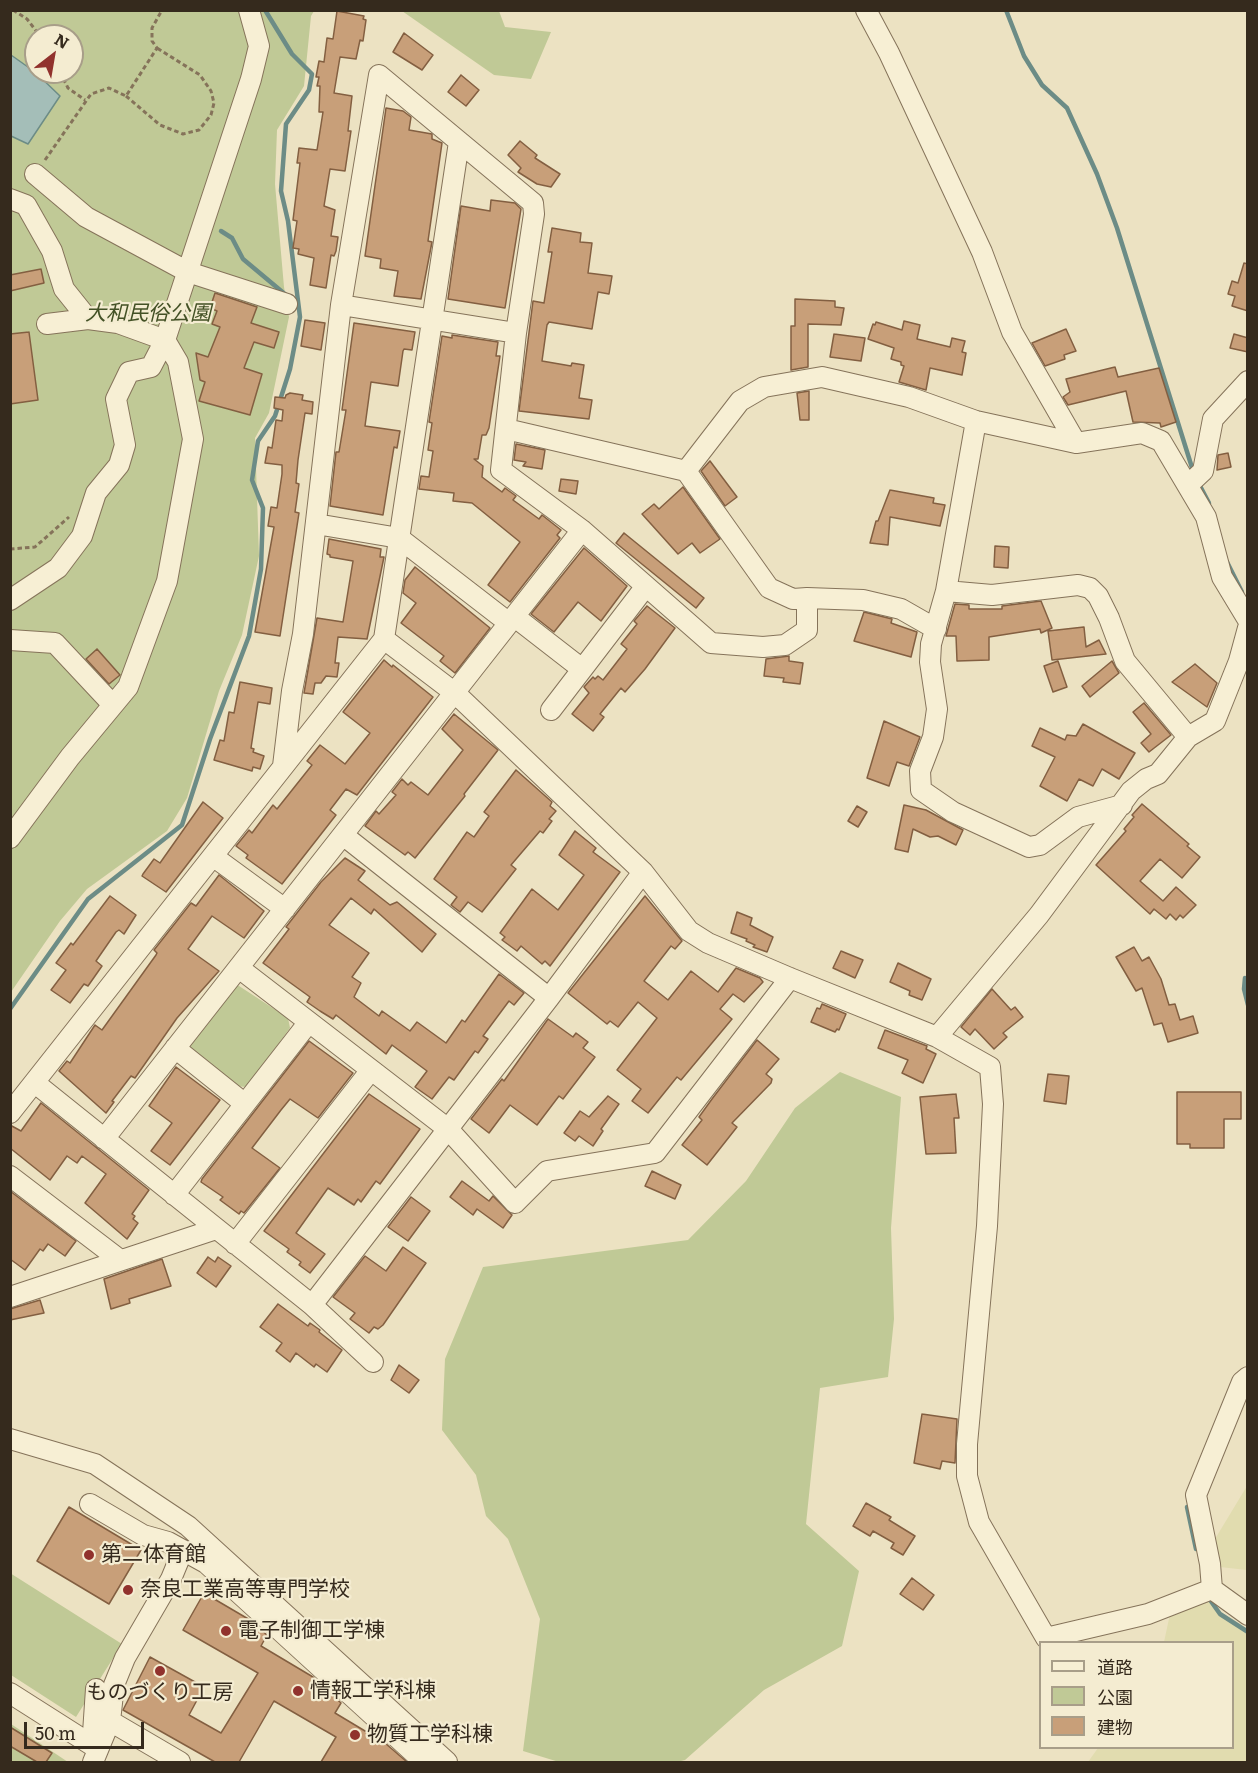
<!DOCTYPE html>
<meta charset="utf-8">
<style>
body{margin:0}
#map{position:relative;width:1258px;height:1773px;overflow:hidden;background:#ece2c2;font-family:Literata,"Noto Sans JP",serif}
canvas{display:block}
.frame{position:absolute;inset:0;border:12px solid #352a1d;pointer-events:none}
.legend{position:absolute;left:1039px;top:1641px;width:195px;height:108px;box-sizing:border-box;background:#f4ecd1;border:2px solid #a89e89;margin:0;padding:8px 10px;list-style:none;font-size:18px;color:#352a1d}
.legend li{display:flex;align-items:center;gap:12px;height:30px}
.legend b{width:30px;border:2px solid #a89e89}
.north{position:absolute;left:24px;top:24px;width:60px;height:60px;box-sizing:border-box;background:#f4ecd1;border:2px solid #a89e89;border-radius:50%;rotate:31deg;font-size:16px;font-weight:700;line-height:24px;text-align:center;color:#352a1d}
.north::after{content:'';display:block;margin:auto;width:21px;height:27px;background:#91322d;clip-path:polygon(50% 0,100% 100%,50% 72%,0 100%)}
.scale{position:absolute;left:24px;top:1722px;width:120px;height:27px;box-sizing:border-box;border:3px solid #352a1d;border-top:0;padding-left:8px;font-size:18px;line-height:21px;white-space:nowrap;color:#352a1d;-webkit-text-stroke:4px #f4ecd1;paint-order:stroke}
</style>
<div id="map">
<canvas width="1258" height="1773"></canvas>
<div class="frame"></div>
<ul class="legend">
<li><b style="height:8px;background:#f7efd4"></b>道路</li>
<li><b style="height:16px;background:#c0c996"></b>公園</li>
<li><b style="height:16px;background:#c89f79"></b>建物</li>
</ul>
<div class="north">N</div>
<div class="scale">50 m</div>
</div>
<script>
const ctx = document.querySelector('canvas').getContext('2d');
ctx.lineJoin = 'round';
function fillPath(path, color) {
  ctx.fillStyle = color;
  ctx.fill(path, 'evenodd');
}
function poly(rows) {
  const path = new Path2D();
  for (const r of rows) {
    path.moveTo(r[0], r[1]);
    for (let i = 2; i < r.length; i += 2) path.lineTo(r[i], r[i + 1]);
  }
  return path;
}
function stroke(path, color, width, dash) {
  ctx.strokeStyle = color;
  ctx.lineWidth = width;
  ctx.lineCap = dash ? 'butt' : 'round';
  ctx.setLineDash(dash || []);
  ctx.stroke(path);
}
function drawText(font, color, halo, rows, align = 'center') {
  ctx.font = font + ' Literata,"Noto Sans JP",serif';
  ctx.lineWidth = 4.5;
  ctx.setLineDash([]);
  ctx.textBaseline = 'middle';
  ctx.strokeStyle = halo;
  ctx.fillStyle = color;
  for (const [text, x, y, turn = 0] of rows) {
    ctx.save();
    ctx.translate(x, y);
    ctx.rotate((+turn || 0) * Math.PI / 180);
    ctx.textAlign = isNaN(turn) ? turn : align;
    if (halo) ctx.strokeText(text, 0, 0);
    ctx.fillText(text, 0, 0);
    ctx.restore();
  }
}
fillPath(poly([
 [1247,1486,1247,1570,1220,1567,1215,1539],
 [1208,1597,1223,1615,1247,1630,1247,1762,1088,1762,1098,1748,1232,1748,1232,1642,1164,1642,1170,1614]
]), '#e1dcaf');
fillPath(poly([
 [11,11,314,11,311,16,304,86,277,130,275,184,284,287,289,317,269,413,255,438,259,556,242,635,219,691,187,798,167,831,87,889,60,921,11,992],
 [36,36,72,36,72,72,36,72],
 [402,11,499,11,505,27,551,32,531,79,494,75],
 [236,984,288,1018,290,1028,247,1087,235,1086,189,1047],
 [840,1072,901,1097,891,1228,894,1319,888,1377,820,1388,806,1524,859,1571,842,1646,764,1690,685,1760,677,1762,559,1762,523,1751,540,1619,508,1539,486,1516,476,1475,442,1430,445,1359,483,1267,688,1240,746,1181,795,1108],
 [10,1573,122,1644,76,1717,11,1675],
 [11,1724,68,1762,11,1762]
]), '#c0c996');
const water = poly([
 [11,55,35,72,60,96,28,144,11,136,11,55]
]);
fillPath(water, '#a4beb8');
stroke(water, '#6c8c86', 1.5);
stroke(poly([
 [1006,10,1024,56,1042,85,1067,108,1097,174,1117,228,1194,474],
 [221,231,232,238,243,259,286,295],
 [1199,484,1209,503],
 [1227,562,1242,592],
 [1245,978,1244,989,1248,1005],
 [10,1009,88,899,182,825,210,739,249,636,261,569,263,508,252,480,258,441,275,416,290,369,300,317,288,221,281,191,286,124,309,90,312,74,292,54,265,10],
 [1187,1507,1196,1549],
 [1208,1597,1220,1614,1248,1632]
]), '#6c8c86', 4.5);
const building = poly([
 [337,11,364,16,363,19,366,20,363,41,360,40,356,59,340,57,334,93,352,96,348,131,351,131,345,171,330,169,324,206,335,210,331,236,338,237,336,251,334,256,331,255,326,288,310,285,314,258,298,254,299,249,293,248,297,221,293,220,300,163,297,163,299,148,317,150,323,112,319,112,320,86,317,86,319,77,316,77,319,61,324,62,327,38,333,39,337,11],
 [404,33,433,55,422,70,393,52,404,33],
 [461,75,479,90,466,106,448,92,461,75],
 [386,108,403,111,411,117,409,130,432,134,432,139,442,143,428,241,432,242,421,299,394,296,398,271,380,268,381,259,365,256,386,108],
 [520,141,537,155,535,158,560,174,551,187,537,184,518,172,521,168,508,155,520,141],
 [491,200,515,203,521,209,505,308,448,299,461,206,490,211,491,200],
 [552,228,581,233,580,242,592,243,588,273,612,276,609,294,598,292,592,329,549,322,547,325,542,361,571,366,572,363,584,365,579,398,592,400,589,419,519,411,533,301,544,303,552,252,548,252,552,228],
 [1244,263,1248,264,1248,311,1232,306,1235,296,1228,294,1232,281,1238,283,1244,263],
 [41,269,44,283,10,291,10,275,41,269],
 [215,293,257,307,251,323,279,332,274,348,254,342,244,368,262,374,250,415,199,401,205,382,200,380,196,353,208,357,220,327,212,324,217,311,210,308,215,293],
 [795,299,835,301,835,307,844,308,841,325,808,324,808,367,791,370,791,326,795,326,795,299],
 [305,320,325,323,321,350,301,346,305,320],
 [904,321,920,325,917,339,950,347,952,338,965,341,962,352,966,353,962,375,930,368,926,390,899,382,904,366,901,365,901,362,891,359,894,348,868,339,873,324,875,325,876,322,902,330,904,321],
 [354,323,415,332,412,350,404,349,403,351,398,386,371,382,365,426,400,431,397,448,394,447,383,515,330,506,336,452,339,452,346,410,342,410,354,323],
 [1066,329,1076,351,1064,355,1065,359,1045,366,1032,343,1066,329],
 [29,332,38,400,10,404,10,334,29,332],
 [834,334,865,338,861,361,830,357,834,334],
 [1234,334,1248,338,1248,352,1230,348,1234,334],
 [452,335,498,342,496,356,500,356,489,428,486,435,482,435,478,459,474,459,483,466,482,477,502,492,505,488,516,496,513,500,539,519,542,515,561,530,557,535,560,538,510,602,488,585,520,542,472,503,453,501,454,493,419,489,421,476,429,477,433,451,428,450,432,423,429,422,442,336,452,338,452,335],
 [1115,367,1118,377,1159,368,1176,422,1161,427,1160,423,1133,422,1126,391,1068,405,1063,397,1070,392,1066,379,1115,367],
 [809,391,809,420,800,420,797,393,809,391],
 [290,393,303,395,302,400,313,402,312,414,305,413,298,460,296,483,299,484,295,512,299,513,280,636,255,632,274,527,268,526,271,507,277,508,282,474,282,465,265,463,268,447,272,448,276,420,282,421,283,410,274,408,275,397,285,398,286,395,290,393],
 [516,444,545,450,542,469,523,466,526,462,514,460,516,444],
 [1228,453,1231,467,1217,470,1218,455,1228,453],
 [710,461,737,497,725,506,701,471,710,461],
 [561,479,578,481,576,494,559,491,561,479],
 [683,487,720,539,700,553,692,543,678,554,642,514,654,504,659,509,683,487],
 [890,490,934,498,933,503,945,505,940,526,890,517,888,545,870,543,876,521,878,521,890,490],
 [624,533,704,598,696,608,616,543,624,533],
 [329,539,381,549,380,557,384,557,367,639,338,637,335,663,339,663,337,677,326,676,321,683,315,683,313,694,304,693,317,618,343,622,353,561,330,557,330,555,327,554,329,539],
 [995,546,1009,547,1008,568,994,567,995,546],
 [584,548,627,586,601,621,578,602,554,632,531,614,584,548],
 [415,567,490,628,455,673,440,661,444,656,401,623,416,603,403,593,405,580,415,567],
 [1041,601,1052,628,1041,633,1040,629,989,637,989,660,957,661,956,636,946,636,955,604,969,605,969,609,1002,609,1002,606,1041,601],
 [647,606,675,628,645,669,625,692,621,688,600,714,604,717,593,731,572,714,589,693,584,687,593,677,595,679,598,676,603,680,627,649,621,644,637,624,634,621,647,606],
 [864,612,892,619,891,623,917,632,911,657,854,641,864,612],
 [1084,627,1086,647,1099,640,1106,654,1052,660,1048,631,1084,627],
 [97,649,120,675,109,684,86,659,97,649],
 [789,656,789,661,803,663,800,684,783,682,784,678,764,676,766,659,789,656],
 [384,660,392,667,393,665,433,697,357,795,346,789,330,810,336,815,282,884,246,858,248,855,236,846,249,830,252,833,273,805,277,809,312,765,307,761,320,745,345,764,370,733,343,712,384,660],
 [1058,661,1067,687,1053,692,1044,666,1058,661],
 [1112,661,1119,673,1090,697,1082,686,1112,661],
 [1195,664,1217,683,1207,707,1172,682,1195,664],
 [240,682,272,688,270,704,258,702,251,748,254,749,253,752,264,756,260,769,253,767,252,771,214,760,220,740,224,741,229,712,234,713,240,682],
 [1144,703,1171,735,1149,752,1141,743,1151,734,1133,712,1144,703],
 [454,714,498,750,464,794,465,796,415,858,408,852,405,855,365,826,376,811,379,814,396,795,392,792,402,779,408,785,411,782,428,795,463,750,442,729,454,714],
 [884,721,920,737,909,766,897,762,889,786,867,778,884,721],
 [1083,724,1135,753,1119,779,1102,769,1093,786,1079,779,1067,801,1040,786,1055,757,1032,746,1040,728,1065,740,1067,735,1076,736,1083,724],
 [516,770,552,802,550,806,556,811,549,819,552,821,543,833,540,831,511,865,516,869,482,912,468,902,460,912,451,905,457,897,434,879,467,832,474,837,489,816,484,812,516,770],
 [203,802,223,818,166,892,142,876,143,874,154,859,160,863,203,802],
 [1142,804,1189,844,1187,846,1200,857,1182,878,1160,859,1140,881,1163,901,1176,887,1196,905,1183,918,1180,915,1176,920,1170,914,1166,919,1154,909,1150,914,1096,865,1126,831,1124,829,1134,817,1132,815,1142,804],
 [904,805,926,810,963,830,956,845,938,836,930,837,913,829,908,852,895,849,904,805],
 [857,806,867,812,858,827,848,821,857,806],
 [575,831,596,848,593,852,620,872,550,966,545,961,542,964,521,946,517,951,502,940,505,937,500,933,532,889,558,910,584,875,559,855,575,831],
 [345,858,365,871,358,880,390,905,397,902,436,934,422,952,374,909,371,914,351,898,329,925,369,953,352,977,361,983,354,997,379,1016,382,1011,410,1031,417,1022,446,1043,462,1020,465,1022,499,974,524,993,514,1005,509,1001,483,1036,488,1039,478,1053,475,1051,454,1080,449,1077,432,1099,415,1087,427,1071,392,1045,386,1054,336,1015,333,1019,320,1011,307,1002,310,997,263,963,289,929,286,927,321,882,345,858],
 [219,875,264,911,244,938,212,916,188,949,219,971,177,1018,135,1078,131,1076,112,1101,114,1102,106,1113,59,1071,67,1061,70,1063,95,1025,102,1030,156,955,157,953,154,950,191,903,196,906,219,875],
 [110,896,136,915,124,934,119,930,116,932,96,961,102,966,88,986,84,984,70,1003,51,990,66,970,56,963,71,943,73,945,110,896],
 [645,896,682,941,675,949,671,946,644,981,668,1000,691,971,718,992,736,968,760,978,763,982,744,1002,733,994,720,1009,732,1019,681,1080,677,1077,648,1113,632,1101,641,1089,617,1070,657,1018,638,1002,618,1027,610,1021,607,1024,568,993,645,896],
 [737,912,752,918,750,925,773,937,767,952,753,947,755,945,746,941,747,939,731,933,737,912],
 [1134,947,1142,961,1149,957,1161,979,1169,1005,1175,1004,1180,1020,1193,1016,1198,1033,1168,1042,1162,1023,1154,1025,1142,988,1136,991,1116,957,1134,947],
 [841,951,863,960,855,978,833,968,841,951],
 [898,963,931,979,922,1000,909,995,910,991,890,982,898,963],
 [992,989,1011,1010,1015,1007,1023,1017,1003,1033,1007,1037,994,1049,975,1029,970,1035,961,1027,992,989],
 [822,1004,846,1014,839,1030,837,1029,835,1032,811,1022,817,1008,820,1009,822,1004],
 [548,1019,573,1037,576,1033,588,1042,583,1048,595,1057,563,1099,559,1096,537,1125,510,1105,489,1133,471,1119,502,1079,504,1081,548,1019],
 [885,1030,927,1046,926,1049,936,1054,923,1083,902,1073,908,1060,878,1048,885,1030],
 [757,1040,779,1059,766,1074,772,1079,771,1083,732,1123,737,1127,707,1165,682,1145,702,1120,699,1117,712,1099,757,1040],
 [309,1041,353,1073,318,1118,290,1099,281,1110,252,1148,280,1168,244,1213,241,1211,239,1214,220,1200,223,1197,201,1182,202,1179,309,1041],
 [176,1067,220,1100,170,1165,151,1151,172,1123,149,1106,176,1067],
 [1048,1074,1069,1076,1066,1104,1044,1101,1048,1074],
 [1177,1092,1241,1092,1241,1119,1224,1119,1224,1148,1190,1148,1190,1144,1177,1144,1177,1092],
 [369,1094,420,1129,380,1184,376,1181,361,1202,358,1199,354,1205,328,1188,296,1233,325,1254,310,1273,299,1265,301,1262,287,1252,289,1249,264,1231,369,1094],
 [956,1094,959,1118,954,1118,956,1153,926,1154,920,1097,956,1094],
 [608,1096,619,1104,601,1129,603,1131,593,1146,579,1136,575,1141,564,1133,580,1111,589,1117,608,1096],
 [41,1103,149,1190,132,1214,135,1216,133,1219,138,1223,127,1239,85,1203,106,1174,82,1156,77,1163,67,1156,50,1180,10,1148,10,1125,21,1131,41,1103],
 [652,1171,681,1185,675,1199,645,1186,652,1171],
 [462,1181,489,1201,493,1196,512,1215,503,1228,477,1209,473,1215,450,1197,462,1181],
 [10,1191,76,1241,65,1256,48,1244,43,1251,40,1249,25,1270,10,1259,10,1191],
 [411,1197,430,1211,408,1241,388,1227,411,1197],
 [403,1247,426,1263,383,1325,378,1329,374,1327,369,1333,350,1319,355,1313,333,1297,365,1256,386,1271,403,1247],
 [208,1257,215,1262,218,1257,231,1266,216,1287,197,1273,208,1257],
 [162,1259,171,1286,129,1299,130,1303,111,1309,104,1279,162,1259],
 [40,1300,44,1313,10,1320,10,1309,40,1300],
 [278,1304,308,1326,310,1323,320,1330,319,1332,342,1350,327,1372,316,1364,314,1367,296,1353,290,1362,276,1351,282,1343,260,1327,278,1304],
 [399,1365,419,1380,409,1393,391,1380,399,1365],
 [922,1414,957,1419,955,1463,942,1461,940,1469,914,1463,922,1414],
 [866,1503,891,1517,889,1520,915,1536,903,1555,891,1548,894,1543,873,1531,870,1536,853,1526,866,1503],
 [69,1507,141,1550,109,1604,37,1561,69,1507],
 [912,1578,934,1595,923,1610,900,1594,912,1578],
 [204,1593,250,1620,267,1635,261,1646,313,1677,341,1703,335,1713,385,1743,407,1762,321,1762,336,1737,274,1701,239,1762,215,1762,123,1710,150,1657,204,1687,189,1715,221,1733,258,1673,183,1630,204,1593],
 [10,1727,52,1753,46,1762,37,1762,10,1746,10,1727]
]);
fillPath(building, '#c89f79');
stroke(building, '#835f41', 1.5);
const minor = poly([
 [866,10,889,53,982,252,1012,332,1076,443],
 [35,174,86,217,188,272,287,304],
 [10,199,26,205,52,251,64,289,88,319],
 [341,305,516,333],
 [976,421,946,591,931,644,930,662,937,709,933,737,920,771,921,790,953,812,1029,847,1040,845,1078,817,1122,805],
 [506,429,686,471,769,588,793,599,807,598],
 [686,471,740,401,764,387,822,377,909,397,976,421,1076,443,1142,433,1161,441,1206,517,1222,577,1248,620],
 [1188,485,1203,471,1213,419,1248,381],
 [316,524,399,538,509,623],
 [946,591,992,595,1078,585,1090,588,1098,596,1109,618,1125,661,1188,737],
 [10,600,58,568,82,536,96,493,119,465,125,445,116,399,129,372,151,367,165,340,251,79,259,46,249,10],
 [515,617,582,669],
 [384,639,455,693,643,872,689,931,708,943,790,978,937,1037,990,1067,993,1104,987,1226,967,1444,967,1476,979,1522,1046,1638,1148,1614,1212,1589],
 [10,640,55,643,113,705],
 [551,710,646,586],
 [283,766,292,691,303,634,341,305,379,75,533,203,534,214,516,333,501,470,582,530,711,643,763,647,785,645,807,630,807,598,863,600,901,609,936,629],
 [343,835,549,998],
 [10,838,70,757,128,687,167,581,193,439,178,362,165,340,118,323,88,319,47,324],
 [214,857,285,909],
 [239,968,448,1129,515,1203,547,1171,655,1153,790,978],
 [937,1037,1039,915,1131,791,1146,779,1158,774,1188,737,1215,721,1239,661,1248,628],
 [175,1048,245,1104],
 [35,1083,312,1305,373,1362],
 [10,1113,384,639,459,142],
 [104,1139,582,530],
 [10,1176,120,1260],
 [174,1195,309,1022],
 [235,1244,371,1070],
 [10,1297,216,1229],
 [312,1305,549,998,643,872],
 [10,1439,95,1464,188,1526,447,1762],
 [90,1504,143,1535,168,1542,206,1563,424,1762],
 [1212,1589,1210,1564,1196,1495,1242,1382,1248,1377],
 [1212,1589,1248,1615],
 [96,1689,93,1733,98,1749],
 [10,1693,98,1749],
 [110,1721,180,1762],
 [93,1762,110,1721,114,1685,125,1658,171,1579,183,1550]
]);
stroke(minor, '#85735a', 22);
stroke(poly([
 [13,10,27,19,40,36],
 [60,72,68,88,85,100],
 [126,96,160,125,183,134,199,130,211,115,214,103,211,91,200,75,157,48],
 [45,160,91,94,109,88,126,96,157,48,152,41,152,28,162,10],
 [10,549,35,547,69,517]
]), '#85735a', 3, [4.5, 3]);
stroke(minor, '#f7efd4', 20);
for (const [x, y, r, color] of [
 [89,1555,6,"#91322d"],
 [128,1590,6,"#91322d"],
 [226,1631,6,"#91322d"],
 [160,1671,6,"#91322d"],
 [298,1691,6,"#91322d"],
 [355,1735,6,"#91322d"]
]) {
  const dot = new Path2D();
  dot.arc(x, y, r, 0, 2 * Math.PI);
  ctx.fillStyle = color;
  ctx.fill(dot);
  stroke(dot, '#f4ecd1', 2);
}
drawText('italic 21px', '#435125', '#f4ecd1', [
 ["大和民俗公園",148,314]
]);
drawText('21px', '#352a1d', '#f4ecd1', [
 ["第二体育館",101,1555],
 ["奈良工業高等専門学校",140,1590],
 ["電子制御工学棟",238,1631],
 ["情報工学科棟",310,1691],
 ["ものづくり工房",160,1693,"center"],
 ["物質工学科棟",367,1735]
], 'left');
</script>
